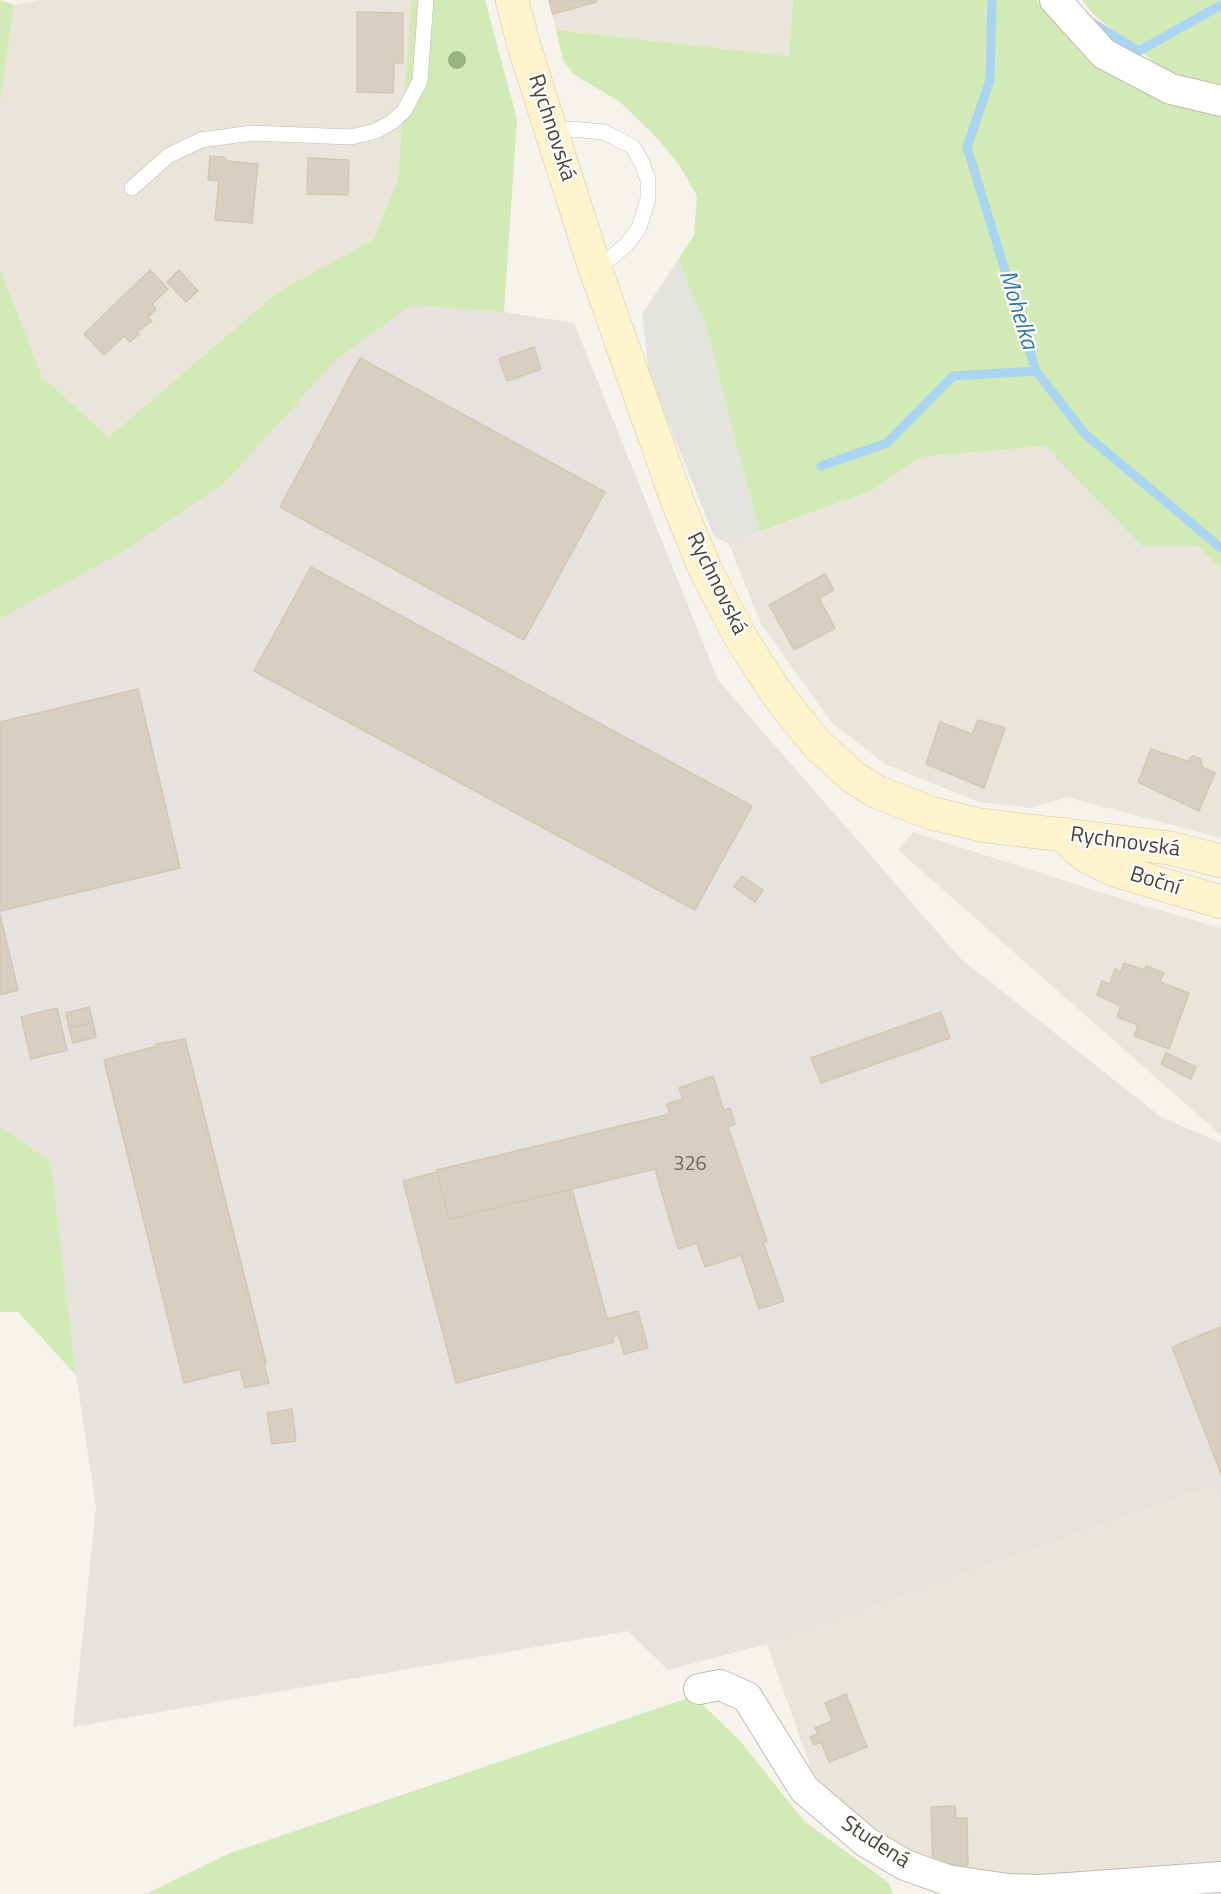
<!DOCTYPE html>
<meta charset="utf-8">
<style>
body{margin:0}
canvas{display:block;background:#f6f3ec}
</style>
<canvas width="1221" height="1894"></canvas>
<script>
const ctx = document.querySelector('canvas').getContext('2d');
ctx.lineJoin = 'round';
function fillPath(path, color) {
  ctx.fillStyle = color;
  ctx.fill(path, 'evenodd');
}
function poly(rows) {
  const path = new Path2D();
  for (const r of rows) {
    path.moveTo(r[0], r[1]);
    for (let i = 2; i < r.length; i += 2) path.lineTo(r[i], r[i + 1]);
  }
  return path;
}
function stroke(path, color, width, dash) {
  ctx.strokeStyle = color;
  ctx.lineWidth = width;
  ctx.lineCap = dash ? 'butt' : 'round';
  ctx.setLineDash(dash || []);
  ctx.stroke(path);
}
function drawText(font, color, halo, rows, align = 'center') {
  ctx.font = font + ' "Titillium Web",sans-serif';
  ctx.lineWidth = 4.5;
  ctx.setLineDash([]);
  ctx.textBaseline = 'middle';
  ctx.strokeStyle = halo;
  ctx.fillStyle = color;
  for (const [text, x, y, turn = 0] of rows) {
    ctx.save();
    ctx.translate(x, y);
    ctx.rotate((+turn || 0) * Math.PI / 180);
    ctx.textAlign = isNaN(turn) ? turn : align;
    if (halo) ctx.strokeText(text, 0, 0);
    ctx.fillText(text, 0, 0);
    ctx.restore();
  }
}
fillPath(poly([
 [39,0,411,0,398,179,373,240,279,291,109,437,42,377,0,268,0,105,14,5],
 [548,0,793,0,789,56,556,30],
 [1045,446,1142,546,1197,546,1221,569,1221,838,1067,797,1031,808,979,802,885,764,832,723,761,624,729,544,871,491,922,457],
 [913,832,1125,900,1221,928,1221,1135,898,850],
 [1214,1486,1221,1500,1221,1864,1029,1878,974,1874,927,1861,858,1821,816,1783,767,1644]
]), '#eae5da');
fillPath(poly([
 [412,305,504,312,574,323,718,680,960,958,1161,1117,1221,1143,1221,1500,1213,1486,767,1644,668,1670,628,1631,73,1727,96,1507,76,1375,51,1162,0,1126,0,619,123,552,225,483,337,359]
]), '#e6e2dd');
fillPath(poly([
 [0,0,14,5,0,105],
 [411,0,485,0,517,119,504,312,412,305,337,359,225,483,123,552,0,619,0,268,42,377,109,437,279,291,373,240,398,179],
 [793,0,1037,0,1073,43,1159,101,1221,113,1221,569,1197,546,1142,546,1045,446,922,457,871,491,759,532,706,327,678,260,694,235,697,196,680,166,658,139,620,102,573,74,563,60,556,30,789,56],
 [1082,0,1221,0,1221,89,1163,69,1094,15],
 [0,1126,51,1162,76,1375,18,1312,0,1312],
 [694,1696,741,1742,804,1821,888,1882,893,1894,146,1894,230,1853]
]), '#d2eab5');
fillPath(poly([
 [678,260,706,327,759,532,729,544,714,536,649,375,642,314]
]), '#e5e3e0');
stroke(poly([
 [992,0,990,80,967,147,1036,371,1085,434,1221,548],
 [1093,23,1139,51,1221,5],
 [821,466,887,443,953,376,1036,371]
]), '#a9d4f2', 9);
const building = poly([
 [549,0,596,0,596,2,553,14,549,0],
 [357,12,403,13,403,63,394,63,393,93,357,92,357,12],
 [210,156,223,157,227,161,258,164,252,223,215,220,219,181,208,180,210,156],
 [308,158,349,160,348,195,307,194,308,158],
 [150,270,168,289,152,304,156,309,148,317,152,321,137,332,139,334,130,342,124,336,104,355,84,334,150,270],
 [179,270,198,291,186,302,167,282,179,270],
 [534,347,541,369,507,381,499,359,534,347],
 [360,358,605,492,524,640,280,507,360,358],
 [311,567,752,806,695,910,254,671,311,567],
 [825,574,834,590,819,598,835,628,794,650,769,605,825,574],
 [138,689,180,868,0,911,0,722,138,689],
 [978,720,1005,728,984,788,926,764,940,722,972,734,978,720],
 [1151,749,1187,761,1193,756,1201,759,1202,767,1215,773,1199,811,1138,782,1151,749],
 [742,876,763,890,755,902,734,887,742,876],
 [0,914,18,990,0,995,0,914],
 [1124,963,1145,970,1146,966,1164,973,1160,982,1189,993,1169,1049,1134,1036,1138,1025,1117,1017,1121,1006,1097,995,1102,981,1110,984,1115,969,1121,972,1124,963],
 [89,1007,93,1022,69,1028,66,1013,89,1007],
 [57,1008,67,1050,31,1059,21,1017,57,1008],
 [941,1012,950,1038,821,1083,811,1058,941,1012],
 [93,1022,96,1037,73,1043,69,1028,93,1022],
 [185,1039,266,1363,264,1364,269,1383,245,1388,240,1369,184,1383,104,1060,157,1046,156,1044,185,1039],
 [1166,1053,1196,1067,1191,1079,1161,1064,1166,1053],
 [713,1076,724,1111,730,1108,735,1124,728,1127,767,1241,763,1242,784,1301,759,1309,741,1255,705,1267,697,1243,678,1249,655,1169,449,1219,437,1170,670,1114,667,1104,683,1099,679,1088,713,1076],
 [437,1172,449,1219,572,1189,607,1319,638,1311,648,1348,624,1354,619,1335,612,1337,614,1342,456,1383,403,1181,437,1172],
 [1221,1327,1221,1474,1172,1347,1221,1327],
 [292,1409,296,1441,272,1444,267,1413,292,1409],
 [846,1694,867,1747,829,1762,821,1742,814,1745,810,1737,818,1734,815,1728,832,1721,825,1703,846,1694],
 [955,1806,956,1818,967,1818,968,1865,933,1865,931,1807,955,1806]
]);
fillPath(building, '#d8cfc1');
stroke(building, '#d3c7b4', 1.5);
const lane = poly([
 [552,133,570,129,604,132,633,147,642,163,648,180,648,199,639,228,627,244,612,257,594,265],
 [132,188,168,156,201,140,252,133,351,137,376,131,392,122,404,111,420,81,426,0]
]);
const street = poly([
 [1055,0,1104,54,1171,89,1221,101],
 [699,1689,720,1685,747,1697,804,1789,866,1842,905,1865,947,1880,1008,1889,1040,1890,1221,1877]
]);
const secondary = poly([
 [512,0,524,46,594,265,678,503,705,569,742,640,780,698,816,743,853,777,877,792,931,813,980,825,1170,848,1221,861],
 [1065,834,1075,847,1088,857,1114,870,1221,902]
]);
stroke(lane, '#c2bbae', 16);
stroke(street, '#c2bbae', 32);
stroke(secondary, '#d6c79b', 34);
stroke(lane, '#fff', 15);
stroke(street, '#fff', 30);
stroke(secondary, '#fff3cd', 33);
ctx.fillStyle = '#97b381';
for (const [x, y] of [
 [457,60]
]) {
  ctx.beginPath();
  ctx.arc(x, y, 9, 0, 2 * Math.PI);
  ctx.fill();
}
drawText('20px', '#6e675b', null, [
 ["326",690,1165]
]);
drawText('22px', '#4b4439', '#fff', [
 ["Rychnovská",551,128,72],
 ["Rychnovská",716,584,64],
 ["Rychnovská",1125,843,8],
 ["Boční",1155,882,17],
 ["Studená",875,1843,33]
]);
drawText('italic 24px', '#2e7ab2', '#fff', [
 ["Mohelka",1017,310,73]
]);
</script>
